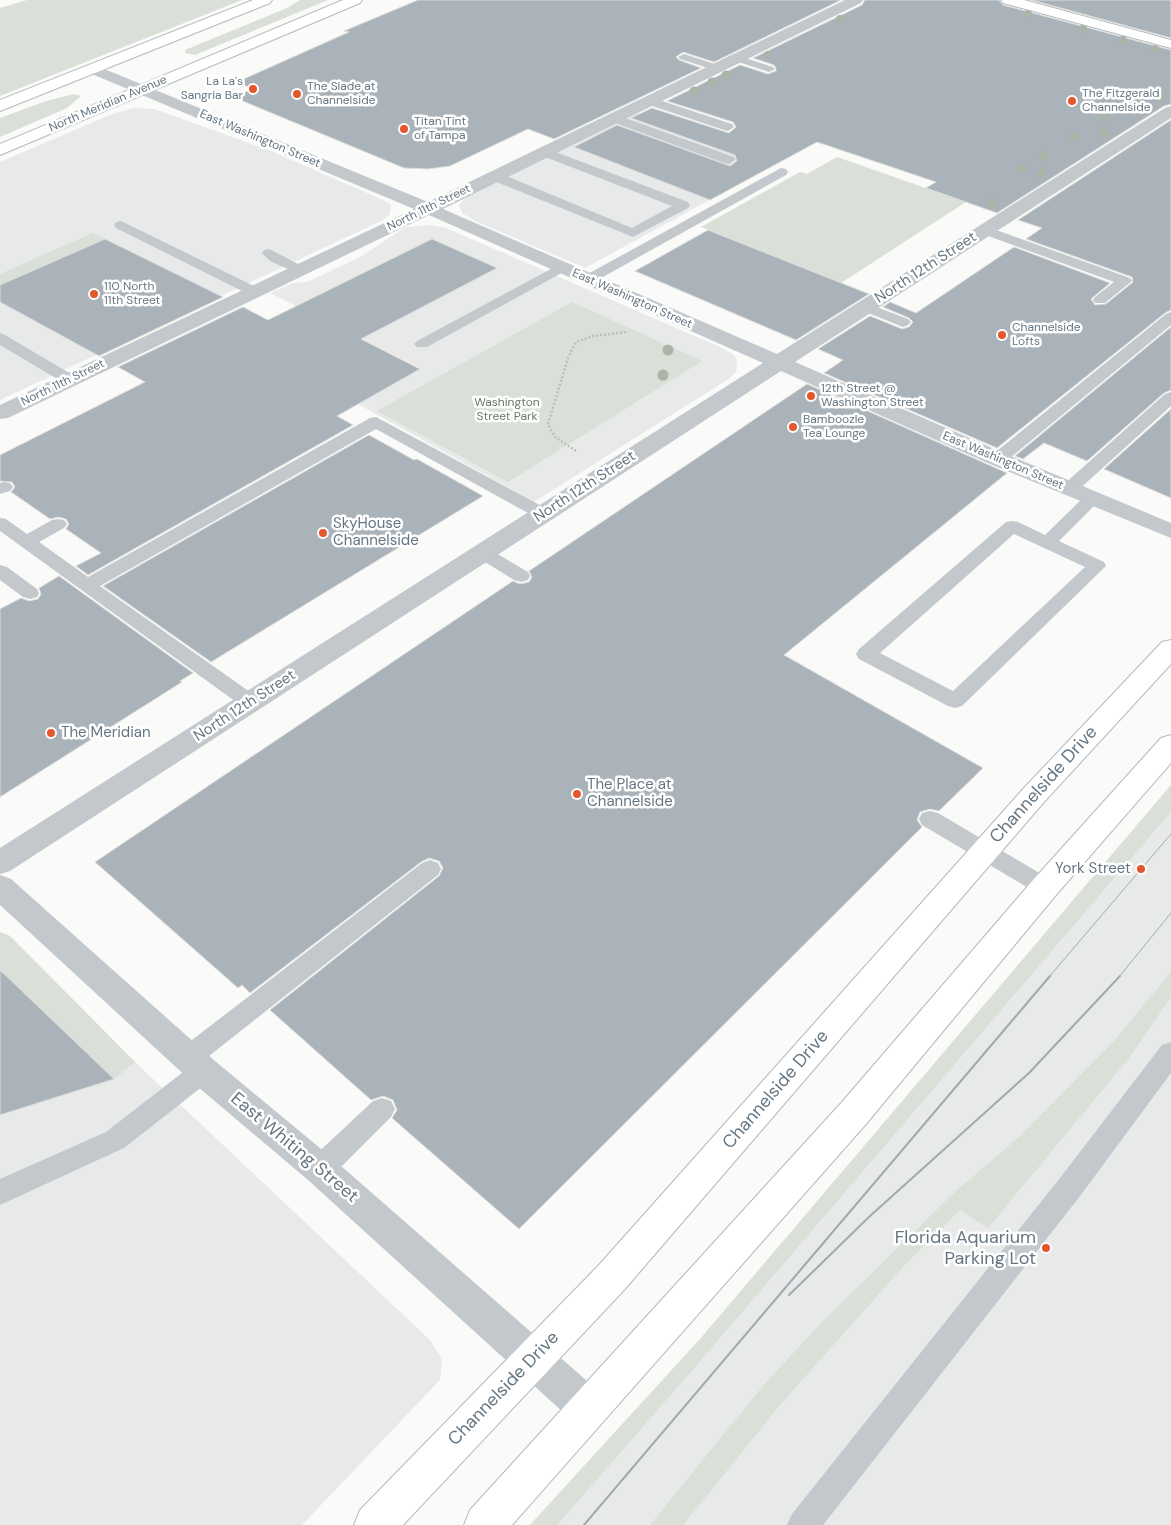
<!DOCTYPE html>
<style>
body{margin:0}
canvas{display:block;background:#fafaf8}
</style>
<canvas width="1171" height="1525"></canvas>
<script>
const ctx = document.querySelector('canvas').getContext('2d');
ctx.lineJoin = 'round';
function fillPath(path, color) {
  ctx.fillStyle = color;
  ctx.fill(path, 'evenodd');
}
function poly(rows) {
  const path = new Path2D();
  for (const r of rows) {
    path.moveTo(r[0], r[1]);
    for (let i = 2; i < r.length; i += 2) path.lineTo(r[i], r[i + 1]);
  }
  return path;
}
function stroke(path, color, width, dash) {
  ctx.strokeStyle = color;
  ctx.lineWidth = width;
  ctx.lineCap = dash ? 'butt' : 'round';
  ctx.setLineDash(dash || []);
  ctx.stroke(path);
}
function drawText(font, color, halo, rows, align = 'center') {
  ctx.font = font + ' "DM Sans",sans-serif';
  ctx.lineWidth = 5;
  ctx.setLineDash([]);
  ctx.textBaseline = 'middle';
  ctx.strokeStyle = halo;
  ctx.fillStyle = color;
  for (const [text, x, y, turn = 0] of rows) {
    ctx.save();
    ctx.translate(x, y);
    ctx.rotate((+turn || 0) * Math.PI / 180);
    ctx.textAlign = isNaN(turn) ? turn : align;
    if (halo) ctx.strokeText(text, 0, 0);
    ctx.fillText(text, 0, 0);
    ctx.restore();
  }
}
fillPath(poly([
 [134,108,154,109,271,151,383,200,391,205,390,214,383,220,0,400,0,162,112,114],
 [638,113,777,163,585,268,475,221,462,213,459,205,465,198],
 [431,225,446,228,720,347,734,355,737,360,736,372,730,378,534,502,358,404,420,368,270,293,293,283,307,282,362,256,401,230,407,227],
 [1171,785,1171,1525,530,1525,700,1339],
 [0,932,10,936,135,1062,430,1340,442,1359,440,1380,302,1525,0,1525]
]), '#e8e9e9');
fillPath(poly([
 [27,0,242,0,0,96,0,8],
 [300,0,328,0,195,55,185,53,185,50,287,8],
 [74,94,81,96,67,108,0,137,0,118,46,101],
 [837,157,966,202,841,283,701,227,800,172,807,174],
 [93,233,105,239,0,285,0,274],
 [572,302,702,361,508,482,377,411],
 [1171,785,1171,812,695,1367,557,1525,530,1525,700,1339],
 [0,932,10,936,135,1062,114,1079,0,970],
 [1171,972,1171,997,1129,1058,988,1228,960,1210,902,1268,779,1406,683,1525,650,1525,762,1387,824,1320,955,1192,1019,1137,1114,1041]
]), '#dadfd7');
const building = poly([
 [418,0,841,0,714,62,683,52,676,57,679,60,701,68,554,139,528,129,450,166,428,169,404,168,233,97,253,89,237,82,349,32,344,31,418,0],
 [865,0,999,0,1003,5,1171,50,1171,104,1164,106,997,213,926,188,936,182,817,142,710,200,574,147,617,125,730,166,737,161,735,155,631,118,652,108,729,133,736,127,733,122,667,101,740,65,768,74,776,71,776,68,774,65,753,58,862,5,865,0],
 [1031,0,1171,0,1171,38,1031,0],
 [1171,120,1171,310,1165,313,997,448,824,373,843,360,818,349,870,316,902,329,909,327,913,322,909,318,883,307,890,302,916,313,1014,247,1110,283,1091,299,1095,305,1106,304,1133,282,1132,277,1026,239,1042,228,1018,220,1171,120],
 [708,230,869,294,796,340,635,271,708,230],
 [105,239,223,297,99,356,0,302,0,285,105,239],
 [432,239,497,268,361,339,420,369,337,416,353,425,88,575,76,566,101,553,66,529,69,524,66,519,58,517,50,519,11,492,15,487,12,482,0,481,0,455,145,382,118,367,243,307,268,320,432,239],
 [1171,327,1171,390,1164,393,1087,461,1044,443,1023,459,1015,456,1171,327],
 [807,384,1007,473,784,655,983,768,939,811,930,809,920,812,917,820,922,827,519,1229,392,1118,397,1110,393,1100,383,1096,371,1100,270,1010,439,876,443,868,439,861,429,858,421,862,250,993,242,985,238,988,95,862,513,581,520,584,529,582,532,577,529,571,807,384],
 [1171,409,1171,498,1104,469,1171,409],
 [369,435,414,460,417,459,483,496,211,662,103,586,369,435],
 [59,576,193,673,180,681,182,682,0,797,0,609,21,598,29,601,38,599,41,594,39,588,59,576],
 [0,970,114,1079,0,1115,0,970]
]);
fillPath(building, '#aab3b9');
stroke(building, '#dcdcda', 1);
const secondary = poly([
 [253,0,272,0,270,3,0,111,0,100,253,0],
 [343,0,362,0,360,3,0,155,0,144,343,0],
 [1171,640,1171,664,1044,802,624,1290,403,1525,354,1525,360,1510,598,1266,1024,788,1162,642,1171,640],
 [1171,735,1171,763,1056,895,866,1124,512,1525,464,1525,470,1510,842,1102,1034,879,1161,738,1171,735]
]);
const primary = poly([
 [1001,0,1024,0,1171,40,1171,48,1003,3,1001,0]
]);
stroke(secondary, '#b3babf', 2);
stroke(primary, '#b5babe', 2);
stroke(poly([
 [576,451,555,437,548,424,568,358,576,342,593,336,627,332]
]), '#bbbfc2', 2.5, [2, 2]);
fillPath(poly([
 [684,54,721,66,723,68,717,71,680,59,678,57,684,54],
 [736,55,773,67,775,69,769,72,732,60,730,58,732,56,736,55],
 [650,97,732,124,734,127,728,131,724,130,646,104,644,101,650,97],
 [614,114,734,157,735,160,729,164,724,163,610,121,608,118,614,114],
 [545,148,688,202,690,205,688,208,633,237,489,179,487,176,489,173,499,173,632,228,672,206,540,155,539,152,545,148],
 [781,168,786,169,788,172,786,175,594,282,589,283,584,282,582,279,584,276,781,168],
 [121,221,258,288,260,291,258,294,253,295,248,294,116,228,114,225,116,222,121,221],
 [985,226,1130,278,1132,281,1105,303,1095,303,1093,300,1095,297,1114,282,980,233,978,230,985,226],
 [269,249,304,267,306,270,304,273,299,274,270,261,262,253,264,250,269,249],
 [562,263,567,264,569,267,567,270,427,347,417,347,414,344,417,341,562,263],
 [866,303,908,319,911,322,908,325,903,327,861,310,859,307,861,304,866,303],
 [1171,312,1171,325,1004,463,992,463,989,459,992,455,1166,314,1171,312],
 [0,333,5,335,76,377,78,380,76,383,64,383,0,345,0,333],
 [1171,392,1171,406,1075,493,1069,494,1063,493,1060,489,1063,485,1165,394,1171,392],
 [376,417,549,510,552,514,549,518,543,519,537,518,376,429,100,586,257,697,260,702,257,707,250,709,243,707,0,531,0,518,6,519,27,534,52,520,58,519,64,520,67,524,64,528,39,542,88,577,370,418,376,417],
 [4,482,10,483,13,487,10,491,0,494,0,483,4,482],
 [1093,493,1099,494,1102,498,1059,541,1104,562,1106,566,962,706,955,708,948,706,859,659,856,654,859,649,1006,522,1012,521,1018,522,1045,535,1087,494,1093,493],
 [1014,534,1085,567,953,691,880,653,1014,534],
 [483,547,489,549,528,572,530,576,528,580,521,582,514,580,477,557,474,553,477,549,483,547],
 [0,565,7,567,37,589,39,593,37,597,30,599,23,597,0,580,0,565],
 [930,811,938,813,1053,881,1056,887,1053,893,1045,896,1037,893,922,825,919,819,922,813,930,811],
 [430,860,438,863,441,869,438,875,204,1060,212,1063,216,1071,212,1079,124,1148,0,1205,0,1179,106,1132,187,1069,179,1066,175,1058,179,1050,422,863,430,860],
 [1171,1042,1171,1073,1080,1196,823,1525,787,1525,792,1514,1060,1178,1162,1045,1171,1042],
 [382,1098,391,1101,395,1109,391,1117,330,1178,320,1181,310,1178,307,1169,310,1160,373,1101,382,1098]
]), '#c3c8cc');
fillPath(poly([
 [845,0,863,0,861,3,443,209,777,354,1165,108,1171,106,1171,118,795,362,1006,454,1171,523,1171,538,990,464,781,371,10,871,0,874,0,848,763,363,429,215,8,418,0,419,0,405,414,209,87,72,84,69,87,66,97,66,428,202,845,0],
 [0,875,11,879,215,1061,332,1158,603,1395,609,1409,603,1423,589,1429,575,1423,308,1180,191,1081,0,905,0,875]
]), '#c3c8cc');
fillPath(secondary, '#fff');
fillPath(primary, '#fff');
stroke(poly([
 [1049,977,1171,834],
 [1119,977,1171,913]
]), '#a2aab0', 1);
stroke(poly([
 [789,1295,870,1216,1029,1073,1120,976],
 [584,1525,1050,976]
]), '#a2aab0', 2);
ctx.fillStyle = '#aab4a7';
for (const [x, y, r] of [
 [1028,14,4],
 [840,19,4],
 [1083,29,4],
 [1123,40,4],
 [1155,49,4],
 [768,55,4],
 [726,75,4.5],
 [712,82,4.5],
 [694,91,4.5],
 [1136,98,4.5],
 [1161,98,4.5],
 [1105,118,4.5],
 [1104,134,4.5],
 [1073,137,4.5],
 [1043,156,4.5],
 [1022,169,4.5],
 [1042,173,4.5],
 [992,204,5],
 [668,350,5.5],
 [663,375,5.5]
]) {
  ctx.beginPath();
  ctx.arc(x, y, r, 0, 2 * Math.PI);
  ctx.fill();
}
for (const [x, y, r, color] of [
 [253,89,5,"#e4572e"],
 [297,94,5,"#e4572e"],
 [1072,101,5,"#e4572e"],
 [404,129,5,"#e4572e"],
 [94,294,5,"#e4572e"],
 [1002,335,5,"#e4572e"],
 [811,396,5,"#e4572e"],
 [793,427,5,"#e4572e"],
 [323,533,5,"#e4572e"],
 [51,733,5,"#e4572e"],
 [577,794,5,"#e4572e"],
 [1141,869,5,"#e4572e"],
 [1046,1248,5,"#e4572e"]
]) {
  const dot = new Path2D();
  dot.arc(x, y, r, 0, 2 * Math.PI);
  ctx.fillStyle = color;
  ctx.fill(dot);
  stroke(dot, '#fff', 2);
}
drawText('12px', '#657683', '#fff', [
 ["La La's",243,82,"right"],
 ["Sangria Bar",243,96,"right"],
 ["The Slade at",307,87],
 ["Channelside",307,101],
 ["The Fitzgerald",1082,94],
 ["Channelside",1082,108],
 ["Titan Tint",414,122],
 ["of Tampa",414,136],
 ["110 North",104,287],
 ["11th Street",104,301],
 ["Channelside",1012,328],
 ["Lofts",1012,342],
 ["12th Street @",821,389],
 ["Washington Street",821,403],
 ["Bamboozle",803,420],
 ["Tea Lounge",803,434]
], 'left');
drawText('12px', '#657683', '#fff', [
 ["North Meridian Avenue",108,104,-23],
 ["East Washington Street",260,139,23],
 ["North 11th Street",429,208,-26],
 ["East Washington Street",632,299,24],
 ["North 11th Street",63,383,-26],
 ["East Washington Street",1003,461,23]
]);
drawText('12px', '#687a64', '#fff', [
 ["Washington",507,403],
 ["Street Park",507,417]
]);
drawText('15px', '#657683', '#fff', [
 ["North 12th Street",926,268,-33],
 ["North 12th Street",585,487,-33],
 ["North 12th Street",245,706,-33]
]);
drawText('15px', '#657683', '#fff', [
 ["SkyHouse",333,524],
 ["Channelside",333,541],
 ["The Meridian",61,733],
 ["The Place at",587,785],
 ["Channelside",587,802],
 ["York Street",1131,869,"right"]
], 'left');
drawText('18px', '#657683', '#fff', [
 ["Channelside Drive",1044,785,-48],
 ["Channelside Drive",776,1090,-49],
 ["East Whiting Street",294,1148,40],
 ["Channelside Drive",504,1389,-46]
]);
drawText('18px', '#657683', '#fff', [
 ["Florida Aquarium",1036,1238],
 ["Parking Lot",1036,1259]
], 'right');
</script>
